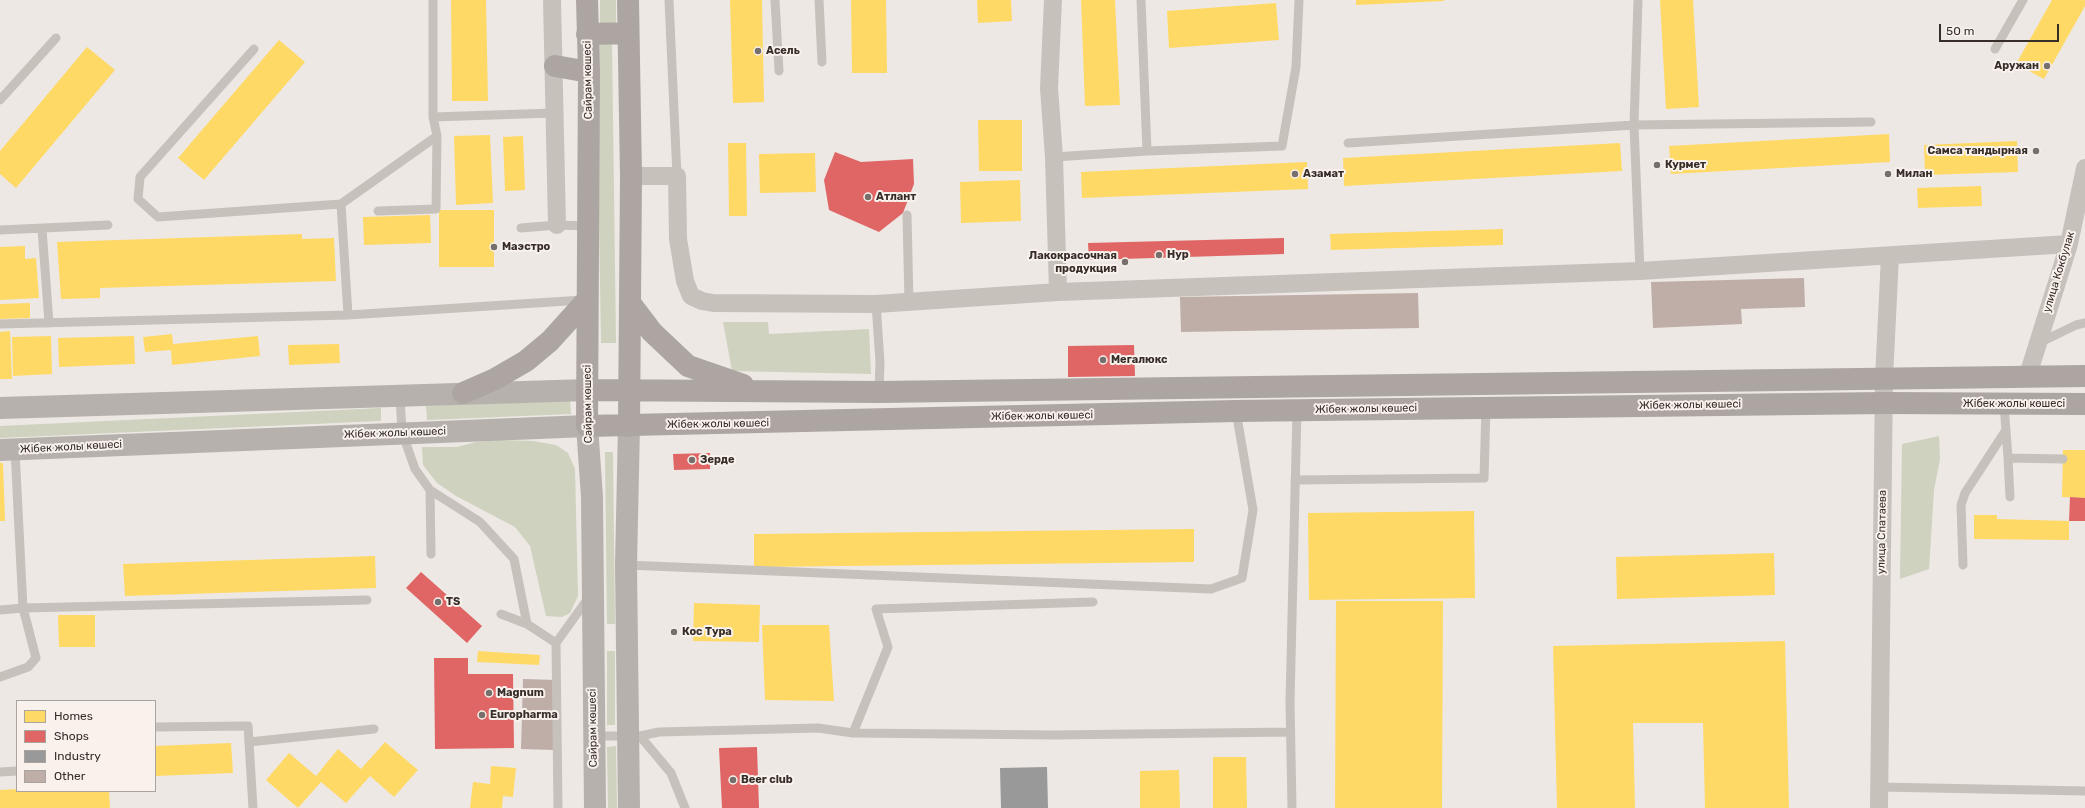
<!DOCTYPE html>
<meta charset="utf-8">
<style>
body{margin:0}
#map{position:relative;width:2085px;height:808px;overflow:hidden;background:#ede8e4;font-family:Rubik,sans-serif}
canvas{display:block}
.legend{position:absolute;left:16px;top:700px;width:140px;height:92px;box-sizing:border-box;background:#f9f2ec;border:1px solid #aba49e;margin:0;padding:5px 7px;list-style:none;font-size:12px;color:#372e2a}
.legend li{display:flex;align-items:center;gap:8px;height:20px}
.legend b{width:20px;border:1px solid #aba49e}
.scale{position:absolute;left:1939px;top:24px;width:120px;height:18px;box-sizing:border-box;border:2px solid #372e2a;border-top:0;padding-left:5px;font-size:12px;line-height:14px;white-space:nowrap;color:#372e2a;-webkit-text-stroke:3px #f9f2ec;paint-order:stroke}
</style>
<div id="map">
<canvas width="2085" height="808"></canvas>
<ul class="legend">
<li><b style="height:11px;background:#ffd966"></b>Homes</li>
<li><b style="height:11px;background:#e06666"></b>Shops</li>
<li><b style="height:11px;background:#999"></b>Industry</li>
<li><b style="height:11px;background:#bfada7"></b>Other</li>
</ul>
<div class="scale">50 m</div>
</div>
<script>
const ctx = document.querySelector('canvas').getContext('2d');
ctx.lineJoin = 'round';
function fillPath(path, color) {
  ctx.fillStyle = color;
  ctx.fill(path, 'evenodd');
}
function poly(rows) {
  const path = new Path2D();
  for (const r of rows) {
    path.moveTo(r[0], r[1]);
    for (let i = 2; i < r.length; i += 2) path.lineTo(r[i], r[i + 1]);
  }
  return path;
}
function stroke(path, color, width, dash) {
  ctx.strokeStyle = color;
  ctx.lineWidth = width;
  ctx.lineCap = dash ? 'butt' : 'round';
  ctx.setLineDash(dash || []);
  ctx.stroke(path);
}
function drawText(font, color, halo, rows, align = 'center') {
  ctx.font = font + ' Rubik,sans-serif';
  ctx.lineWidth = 4;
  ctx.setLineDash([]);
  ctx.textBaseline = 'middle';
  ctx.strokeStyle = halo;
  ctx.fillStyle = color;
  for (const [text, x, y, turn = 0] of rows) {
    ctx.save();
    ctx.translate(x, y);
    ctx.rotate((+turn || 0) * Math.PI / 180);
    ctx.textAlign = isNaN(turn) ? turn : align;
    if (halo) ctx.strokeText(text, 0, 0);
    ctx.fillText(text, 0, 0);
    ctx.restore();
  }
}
fillPath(poly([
 [600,0,616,0,616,27,600,27],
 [612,43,616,343,601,343,596,44],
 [723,322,768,322,769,334,869,329,871,374,732,371],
 [570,400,571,414,427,420,426,406],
 [381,408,381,421,0,438,0,426],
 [1939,436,1940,459,1934,490,1929,569,1900,579,1902,444],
 [499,440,533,441,556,445,568,453,575,469,578,596,570,613,562,617,546,616,530,546,515,527,456,496,437,483,423,465,422,447,457,447,476,442],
 [605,452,613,452,615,624,607,624],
 [607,651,615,651,615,725,607,725],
 [616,746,617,808,608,808,607,747]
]), '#cfd2bf');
fillPath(poly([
 [451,0,486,0,488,101,452,101],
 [730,0,762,0,764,102,733,103],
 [851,0,886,0,887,73,852,73],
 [977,0,1011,0,1012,21,978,23],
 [1081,0,1115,0,1120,105,1085,106],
 [1356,0,1444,0,1444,1,1356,5],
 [1660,0,1693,0,1699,107,1666,109],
 [2052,0,2085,0,2085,6,2044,79,2016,64],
 [1276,3,1279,40,1169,48,1167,11],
 [279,40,305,62,204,180,178,158],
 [87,47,115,70,16,188,0,174,0,151],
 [978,120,1022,120,1022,171,979,171],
 [1889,134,1890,162,1671,174,1669,146],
 [490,135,493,203,456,205,454,136],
 [523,136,525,190,505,191,503,137],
 [2017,141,2018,172,1925,175,1924,145],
 [728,143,746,143,747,216,729,216],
 [1620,143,1622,171,1344,186,1343,158],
 [815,153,816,192,760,193,759,154],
 [1307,162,1308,189,1082,198,1081,172],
 [1020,180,1021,221,961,223,960,182],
 [1981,186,1982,206,1918,208,1917,188],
 [439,210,494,210,494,267,439,267],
 [430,215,431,243,364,245,363,217],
 [1503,229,1503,245,1331,250,1330,234],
 [302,234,302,239,334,238,336,281,100,288,100,298,61,299,57,242],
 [25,246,25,259,36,258,39,298,0,300,0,247],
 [30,303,30,318,0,319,0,304],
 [10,331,12,379,0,379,0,332],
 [172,334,173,344,258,336,260,356,172,365,171,350,145,352,143,337],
 [51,336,52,374,13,376,12,337],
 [134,336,135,364,59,367,58,338],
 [339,344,340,363,289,365,288,345],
 [2063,450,2085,450,2085,498,2062,497],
 [0,463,3,463,5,521,0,521],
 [1474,511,1475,598,1309,600,1308,513],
 [1974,515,1997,515,1997,519,2069,521,2069,540,1974,539],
 [1194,529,1194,562,754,567,754,534],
 [1774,553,1775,595,1617,599,1616,557],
 [375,556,376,588,125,596,123,564],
 [1336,601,1443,601,1442,808,1335,808],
 [694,603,760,605,759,642,693,641],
 [58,615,95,615,95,647,59,647],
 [762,625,829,625,834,701,765,700],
 [1785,641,1789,808,1705,808,1703,723,1633,723,1635,808,1557,808,1553,646],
 [478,651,540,655,539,665,477,662],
 [385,742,418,770,394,797,370,776,346,803,321,782,298,808,266,780,289,753,316,776,338,749,361,769],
 [231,743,233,773,155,776,155,746],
 [1213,757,1246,757,1247,808,1213,808],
 [491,766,516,768,513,797,503,796,502,808,470,808,473,782,490,784],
 [1179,770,1180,808,1140,808,1140,771],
 [17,789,17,791,109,791,110,808,0,808,0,790]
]), '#ffd966');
fillPath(poly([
 [835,152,861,162,913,159,914,184,903,213,879,232,829,210,824,180],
 [1284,238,1284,254,1089,260,1088,243],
 [1134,345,1135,376,1068,377,1068,346],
 [710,453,710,469,674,470,673,454],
 [2070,497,2085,498,2085,521,2069,521],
 [421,572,482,626,467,643,406,588],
 [434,658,468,658,468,674,513,674,514,748,435,749],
 [757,747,759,808,722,808,719,748]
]), '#e06666');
fillPath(poly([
 [1047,767,1048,808,1001,808,1000,768]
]), '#999');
fillPath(poly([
 [1804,278,1805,307,1741,309,1742,324,1653,328,1651,282],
 [1418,293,1419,328,1181,332,1180,297],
 [523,679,557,680,554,750,521,749]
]), '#bfada7');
stroke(poly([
 [433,0,433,117],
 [669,0,677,176],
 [775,0,779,71],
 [819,0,822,62],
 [1141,0,1147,151],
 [1638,0,1634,125,1640,271],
 [254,49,140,177,138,199,158,217,341,204],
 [1995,49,2023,0],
 [0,100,56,38],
 [1348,143,1634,125,1871,122],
 [1054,157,1147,151,1282,146,1296,67,1299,0],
 [378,211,436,209,437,136],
 [907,215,909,302],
 [521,228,557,225,588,226],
 [42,229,49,323],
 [0,230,108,225],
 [876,304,880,362,879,392],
 [348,315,341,204,437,136,433,117,554,113],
 [0,324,348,315,583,300],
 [2039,343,2076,325,2085,323],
 [400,395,402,432,415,469,430,490,480,522,514,559,527,624,556,643],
 [2004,404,2008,458,2063,459],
 [2008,458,2010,497],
 [1295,480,1484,478,1486,408],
 [430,490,431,554],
 [626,565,1211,589,1242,578,1253,510,1236,411],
 [1963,565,1961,505,1965,493,2006,430],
 [0,610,23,608,15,450],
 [501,614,527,624],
 [0,677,28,667,36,658,23,608,367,600],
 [155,727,248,726,253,808],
 [853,733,888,647,876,609,1093,602],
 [594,736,640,736,659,732,818,728,853,733,1055,735,1290,732],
 [640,736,671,773,685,808],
 [249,742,374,729],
 [0,772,17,771],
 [1879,787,2085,791],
 [558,808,556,643,589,597],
 [1292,808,1290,701,1297,410]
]), '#c7c1bc', 9);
stroke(poly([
 [552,0,557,225],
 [1053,0,1049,88,1054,157,1058,292],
 [631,176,677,176,678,239,685,281,691,296,702,301,713,303,876,304,1058,292,1640,271,2069,244],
 [2028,375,2069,244,2085,168],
 [1879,808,1884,378,1890,256]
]), '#c7c1bc', 18);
stroke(poly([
 [0,408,588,390],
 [629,426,626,565,629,808],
 [0,450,587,426,592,497,595,808]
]), '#b7b1ad', 22);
stroke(poly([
 [587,0,589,72,587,426,1236,411,1884,403,2085,404],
 [628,0,631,176,629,426],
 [587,34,628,33],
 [555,66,589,72],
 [630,303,652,332,688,366,743,385],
 [588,390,879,392,2085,376],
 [463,393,495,379,526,361,550,341,587,300]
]), '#aca5a1', 22);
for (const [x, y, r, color] of [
 [758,51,4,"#776f6b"],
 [2047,66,4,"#776f6b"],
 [2036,151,4,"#776f6b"],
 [1657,165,4,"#776f6b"],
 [1295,174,4,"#776f6b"],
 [1888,174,4,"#776f6b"],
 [868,197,4,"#776f6b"],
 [494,247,4,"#776f6b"],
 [1159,255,4,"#776f6b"],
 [1125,262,4,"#776f6b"],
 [1103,360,4,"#776f6b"],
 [692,460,4,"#776f6b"],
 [438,602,4,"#776f6b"],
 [674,632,4,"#776f6b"],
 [489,693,4,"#776f6b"],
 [482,715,4,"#776f6b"],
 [733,780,4,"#776f6b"]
]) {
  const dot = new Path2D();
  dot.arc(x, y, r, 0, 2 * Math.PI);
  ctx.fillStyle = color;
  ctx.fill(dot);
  stroke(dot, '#f9f2ec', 1.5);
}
drawText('bold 11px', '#372e2a', '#f9f2ec', [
 ["Асель",766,51],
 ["Аружан",2039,66,"right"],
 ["Самса тандырная",2028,151,"right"],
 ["Курмет",1665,165],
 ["Азамат",1303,174],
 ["Милан",1896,174],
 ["Атлант",876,197],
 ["Маэстро",502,247],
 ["Нур",1167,255],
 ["Лакокрасочная",1117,256,"right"],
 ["продукция",1117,269,"right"],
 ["Мегалюкс",1111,360],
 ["Зерде",700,460],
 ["TS",446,602],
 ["Кос Тура",682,632],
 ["Magnum",497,693],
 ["Europharma",490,715],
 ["Beer club",741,780]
], 'left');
drawText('11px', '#372e2a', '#f9f2ec', [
 ["Сайрам көшесі",588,80,-91],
 ["улица Кокбулак",2059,272,-73],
 ["Сайрам көшесі",588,404,-91],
 ["Жібек жолы көшесі",2014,404],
 ["Жібек жолы көшесі",1690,405,-1],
 ["Жібек жолы көшесі",1366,409,-1],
 ["Жібек жолы көшесі",1042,416,-1],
 ["Жібек жолы көшесі",718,424,-1],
 ["Жібек жолы көшесі",395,433,-2],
 ["Жібек жолы көшесі",71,447,-3],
 ["улица Спатаева",1882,532,-89],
 ["Сайрам көшесі",593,728,-91]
]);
</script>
